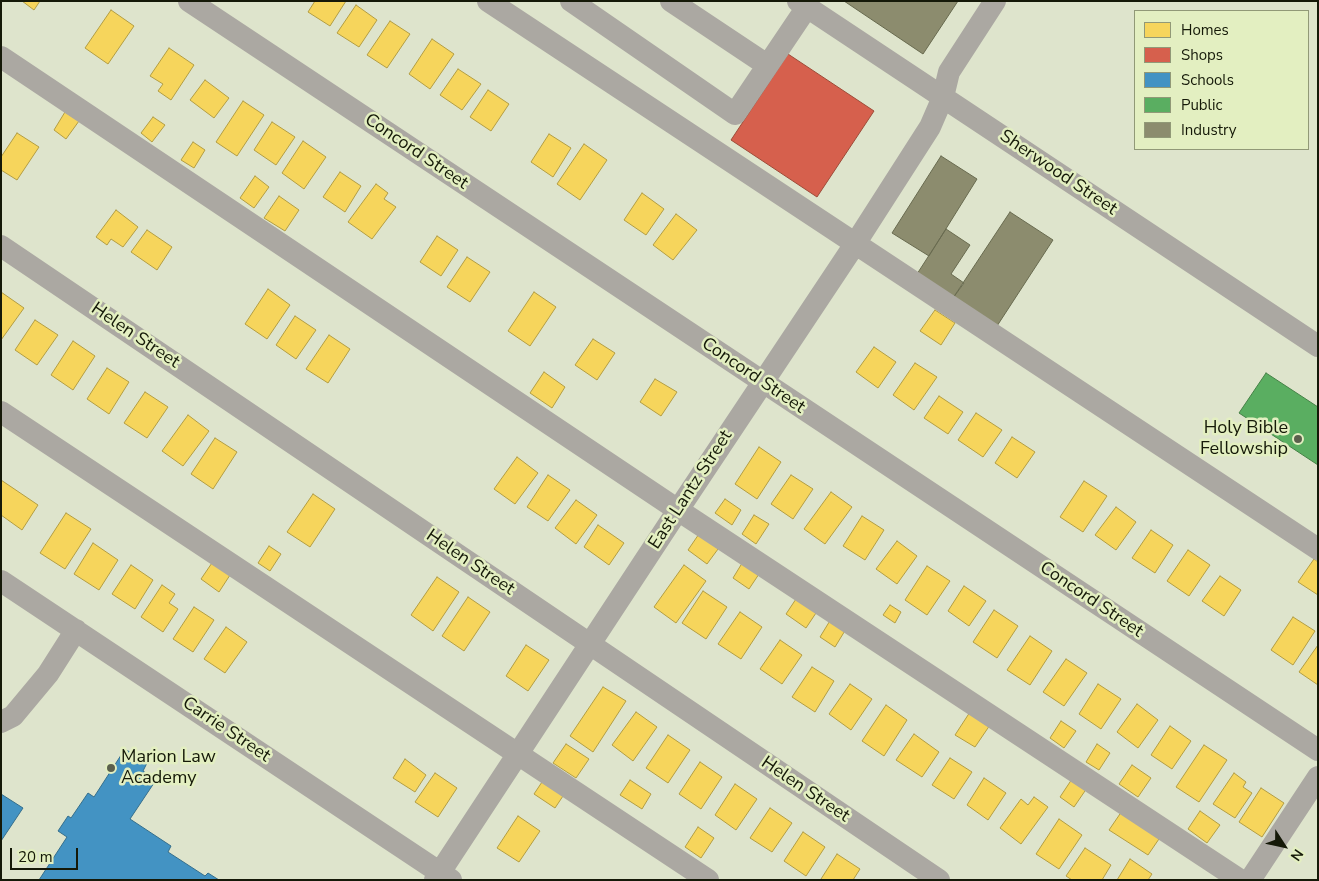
<!DOCTYPE html>
<style>
body{margin:0}
#map{position:relative;width:1319px;height:881px;overflow:hidden;background:#dee4cc;font-family:"Nunito Sans",sans-serif}
canvas{display:block}
.frame{position:absolute;inset:0;border:2px solid #151908;pointer-events:none}
.legend{position:absolute;left:1134px;top:10px;width:175px;height:140px;box-sizing:border-box;background:#e3efc1;border:1px solid #919977;margin:0;padding:6px 9px;list-style:none;font-size:15px;color:#151908}
.legend li{display:flex;align-items:center;gap:10px;height:25px}
.legend b{width:25px;border:1px solid #919977}
.north{position:absolute;left:1259px;top:821px;width:50px;height:50px;-webkit-text-stroke:4px #e3efc1;paint-order:stroke;rotate:125deg;font-size:14px;font-weight:700;line-height:20px;text-align:center;color:#151908}
.north::after{content:'';display:block;margin:auto;width:18px;height:22px;background:#151908;clip-path:polygon(50% 0,100% 100%,50% 72%,0 100%)}
.scale{position:absolute;left:10px;top:848px;width:68px;height:22px;box-sizing:border-box;border:2px solid #151908;border-top:0;padding-left:6px;font-size:15px;line-height:18px;white-space:nowrap;color:#151908;-webkit-text-stroke:4px #e3efc1;paint-order:stroke}
</style>
<div id="map">
<canvas width="1319" height="881"></canvas>
<div class="frame"></div>
<ul class="legend">
<li><b style="height:14px;background:#f6d55c"></b>Homes</li>
<li><b style="height:14px;background:#d6604d"></b>Shops</li>
<li><b style="height:14px;background:#4393c3"></b>Schools</li>
<li><b style="height:14px;background:#5aae61"></b>Public</li>
<li><b style="height:14px;background:#8c8c6e"></b>Industry</li>
</ul>
<div class="north">N</div>
<div class="scale">20 m</div>
</div>
<script>
const ctx = document.querySelector('canvas').getContext('2d');
ctx.lineJoin = 'round';
function fillPath(path, color) {
  ctx.fillStyle = color;
  ctx.fill(path, 'evenodd');
}
function poly(rows) {
  const path = new Path2D();
  for (const r of rows) {
    path.moveTo(r[0], r[1]);
    for (let i = 2; i < r.length; i += 2) path.lineTo(r[i], r[i + 1]);
  }
  return path;
}
function stroke(path, color, width, dash) {
  ctx.strokeStyle = color;
  ctx.lineWidth = width;
  ctx.lineCap = dash ? 'butt' : 'round';
  ctx.setLineDash(dash || []);
  ctx.stroke(path);
}
function drawText(font, color, halo, rows, align = 'center') {
  ctx.font = font + ' "Nunito Sans",sans-serif';
  ctx.lineWidth = 5;
  ctx.setLineDash([]);
  ctx.textBaseline = 'middle';
  ctx.strokeStyle = halo;
  ctx.fillStyle = color;
  for (const [text, x, y, turn = 0] of rows) {
    ctx.save();
    ctx.translate(x, y);
    ctx.rotate((+turn || 0) * Math.PI / 180);
    ctx.textAlign = isNaN(turn) ? turn : align;
    if (halo) ctx.strokeText(text, 0, 0);
    ctx.fillText(text, 0, 0);
    ctx.restore();
  }
}
const homes = poly([
 [22,1,40,1,34,10,22,1],
 [315,1,346,1,330,26,308,12,315,1],
 [356,5,377,20,359,47,337,33,356,5],
 [111,10,134,26,108,64,85,48,111,10],
 [390,21,410,34,387,68,367,55,390,21],
 [432,39,454,54,430,89,409,74,432,39],
 [169,48,194,65,171,100,158,91,163,84,150,76,169,48],
 [458,69,481,84,462,110,440,95,458,69],
 [205,80,229,98,214,118,190,100,205,80],
 [488,90,509,104,491,131,470,117,488,90],
 [243,101,264,115,237,156,216,142,243,101],
 [65,112,79,121,66,139,54,130,65,112],
 [153,117,165,125,152,142,141,133,153,117],
 [272,122,295,137,276,165,254,150,272,122],
 [17,133,39,147,17,180,1,170,1,157,17,133],
 [549,134,571,148,553,177,531,162,549,134],
 [303,141,326,157,304,189,282,173,303,141],
 [193,142,205,150,194,168,181,160,193,142],
 [584,144,607,160,580,200,557,184,584,144],
 [340,172,361,186,345,212,323,197,340,172],
 [255,176,269,187,254,208,240,198,255,176],
 [376,184,388,193,384,199,396,207,372,239,348,222,376,184],
 [642,193,664,209,646,235,624,220,642,193],
 [279,196,299,210,285,231,264,218,279,196],
 [116,210,138,227,123,247,111,239,107,245,96,237,116,210],
 [676,214,697,230,673,260,653,245,676,214],
 [147,230,172,247,157,270,131,252,147,230],
 [437,236,458,250,441,276,420,262,437,236],
 [467,257,490,272,470,302,447,287,467,257],
 [268,289,290,305,267,339,245,324,268,289],
 [1,292,24,308,1,340,1,292],
 [534,292,556,307,530,346,508,331,534,292],
 [935,310,955,323,941,345,920,331,935,310],
 [295,316,316,330,296,359,276,345,295,316],
 [35,320,58,335,37,365,15,350,35,320],
 [329,335,350,349,328,383,306,369,329,335],
 [593,339,615,353,597,380,575,365,593,339],
 [73,341,95,356,73,390,51,375,73,341],
 [874,347,896,362,878,388,856,372,874,347],
 [915,363,937,377,914,410,893,395,915,363],
 [107,368,129,382,109,414,87,399,107,368],
 [544,372,565,387,552,408,530,393,544,372],
 [655,379,677,392,661,416,640,402,655,379],
 [145,392,168,407,147,438,124,423,145,392],
 [939,396,963,412,948,434,924,418,939,396],
 [976,413,1002,430,983,457,958,440,976,413],
 [188,415,209,431,183,466,162,451,188,415],
 [1012,437,1035,452,1017,478,995,463,1012,437],
 [215,438,237,452,213,489,191,474,215,438],
 [759,447,781,462,757,499,735,484,759,447],
 [517,457,538,473,515,504,494,489,517,457],
 [548,475,570,490,548,521,527,507,548,475],
 [791,475,813,489,793,519,771,504,791,475],
 [1,480,38,505,22,530,1,515,1,480],
 [1084,481,1107,496,1083,532,1060,517,1084,481],
 [831,492,852,507,825,544,804,529,831,492],
 [313,494,335,509,310,547,287,532,313,494],
 [725,499,741,510,732,525,715,513,725,499],
 [576,500,597,515,576,544,555,528,576,500],
 [1116,507,1136,522,1116,550,1095,535,1116,507],
 [66,513,91,529,65,569,40,553,66,513],
 [754,515,769,524,756,544,742,534,754,515],
 [862,516,884,530,865,560,843,546,862,516],
 [598,525,624,543,609,565,584,547,598,525],
 [1151,530,1173,545,1155,573,1132,558,1151,530],
 [701,531,721,545,707,564,688,550,701,531],
 [897,541,917,556,897,584,876,569,897,541],
 [93,543,118,560,99,590,74,574,93,543],
 [269,546,281,554,270,571,258,563,269,546],
 [1188,550,1210,565,1189,596,1167,581,1188,550],
 [1314,559,1318,562,1318,595,1298,582,1314,559],
 [214,560,232,572,219,592,201,579,214,560],
 [744,560,761,571,749,589,733,578,744,560],
 [131,565,153,580,135,609,112,594,131,565],
 [684,565,706,581,676,623,654,607,684,565],
 [927,566,950,581,927,615,905,600,927,566],
 [1220,576,1241,590,1224,616,1202,601,1220,576],
 [437,577,459,592,433,631,411,615,437,577],
 [162,585,175,594,169,603,178,609,163,632,141,617,162,585],
 [964,586,986,601,969,626,948,611,964,586],
 [703,591,727,607,706,639,682,623,703,591],
 [798,596,818,610,806,628,786,614,798,596],
 [468,597,490,612,464,651,442,636,468,597],
 [890,605,901,612,895,623,883,615,890,605],
 [194,607,214,620,193,652,173,639,194,607],
 [994,610,1018,626,997,658,973,642,994,610],
 [740,612,762,627,741,659,718,644,740,612],
 [1293,617,1315,631,1293,665,1271,650,1293,617],
 [831,619,846,629,835,647,820,637,831,619],
 [226,627,247,642,225,673,204,659,226,627],
 [1030,636,1052,651,1030,685,1007,670,1030,636],
 [780,640,802,655,782,684,760,669,780,640],
 [526,645,549,660,528,691,506,676,526,645],
 [1318,645,1318,685,1299,672,1318,645],
 [1066,659,1087,673,1064,706,1043,692,1066,659],
 [812,667,834,681,815,712,792,697,812,667],
 [850,684,872,699,851,730,829,714,850,684],
 [1098,684,1121,699,1101,729,1079,714,1098,684],
 [603,687,626,701,593,752,570,736,603,687],
 [1137,704,1158,720,1138,748,1117,732,1137,704],
 [886,705,907,720,884,756,862,741,886,705],
 [636,712,657,727,633,761,612,745,636,712],
 [970,712,990,725,975,747,955,735,970,712],
 [1061,721,1076,731,1064,748,1050,738,1061,721],
 [1170,726,1191,741,1172,769,1151,755,1170,726],
 [914,734,939,752,922,777,896,760,914,734],
 [668,735,690,750,668,783,646,768,668,735],
 [566,744,589,759,576,778,553,763,566,744],
 [1097,744,1110,753,1099,770,1086,762,1097,744],
 [1204,745,1227,760,1199,802,1176,787,1204,745],
 [950,758,972,772,954,799,932,785,950,758],
 [405,759,426,775,415,792,393,778,405,759],
 [700,762,722,777,701,809,679,794,700,762],
 [1132,765,1151,778,1138,797,1119,784,1132,765],
 [435,773,457,788,438,817,415,802,435,773],
 [1234,773,1246,782,1243,787,1252,793,1235,818,1213,804,1234,773],
 [984,778,1006,793,988,820,967,805,984,778],
 [544,779,565,793,555,808,534,794,544,779],
 [1072,779,1087,788,1074,807,1060,797,1072,779],
 [630,780,651,794,642,809,620,795,630,780],
 [735,784,757,799,736,830,715,815,735,784],
 [1261,788,1284,803,1262,837,1239,822,1261,788],
 [1034,797,1048,807,1021,844,1000,828,1021,799,1028,805,1034,797],
 [770,808,792,823,772,852,750,838,770,808],
 [1122,811,1161,836,1148,855,1109,830,1122,811],
 [1200,811,1220,825,1207,843,1188,829,1200,811],
 [518,816,540,831,519,862,497,848,518,816],
 [1059,819,1082,835,1059,869,1036,854,1059,819],
 [698,827,714,838,701,858,685,847,698,827],
 [803,832,825,847,806,876,784,861,803,832],
 [1085,848,1111,865,1102,880,1072,880,1066,876,1085,848],
 [837,854,860,869,853,880,823,880,821,879,837,854],
 [1130,859,1152,874,1148,880,1117,880,1130,859]
]);
fillPath(homes, '#f6d55c');
stroke(homes, '#b29d43', 1);
const shops = poly([
 [788,54,874,111,817,197,731,140,788,54]
]);
fillPath(shops, '#d6604d');
stroke(shops, '#9c4b38', 1);
const schools = poly([
 [125,749,147,763,143,771,156,780,130,819,171,846,168,852,205,876,208,873,219,880,39,880,67,837,58,831,68,816,71,818,88,793,94,797,125,749],
 [1,794,23,808,1,841,1,794]
]);
fillPath(schools, '#4393c3');
stroke(schools, '#356e8b', 1);
const public = poly([
 [1266,373,1318,407,1318,465,1239,413,1266,373]
]);
fillPath(public, '#5aae61');
stroke(public, '#458146', 1);
const industry = poly([
 [844,1,958,1,923,54,844,1],
 [941,156,977,179,929,256,892,233,941,156],
 [1010,212,1053,240,997,326,953,298,1010,212],
 [946,229,970,245,951,274,964,283,953,298,917,274,946,229]
]);
fillPath(industry, '#8c8c6e');
stroke(industry, '#686a4f', 1);
stroke(poly([
 [189,1,1318,750],
 [488,1,1318,549],
 [571,1,735,114,807,7],
 [671,1,767,65],
 [798,1,1318,346],
 [1,57,678,510,1240,880],
 [1,246,939,880],
 [1,412,708,880],
 [1,581,451,880],
 [1,722,13,716,48,674,76,630],
 [435,880,678,510,855,244,930,127,943,97,949,72,995,1],
 [1250,880,1318,777]
]), '#aba8a2', 22);
for (const [x, y, r, color] of [
 [1298,439,5,"#5b604d"],
 [111,768,5,"#5b604d"]
]) {
  const dot = new Path2D();
  dot.arc(x, y, r, 0, 2 * Math.PI);
  ctx.fillStyle = color;
  ctx.fill(dot);
  stroke(dot, '#e3efc1', 2);
}
drawText('18px', '#151908', '#e3efc1', [
 ["Concord Street",416,152,34],
 ["Sherwood Street",1058,173,34],
 ["Helen Street",135,336,34],
 ["Concord Street",753,376,34],
 ["East Lantz Street",691,490,-57],
 ["Helen Street",470,563,34],
 ["Concord Street",1091,600,34],
 ["Carrie Street",226,730,34],
 ["Helen Street",805,790,34]
]);
drawText('18px', '#151908', '#e3efc1', [
 ["Holy Bible",1288,429],
 ["Fellowship",1288,450],
 ["Marion Law",121,758,"left"],
 ["Academy",121,779,"left"]
], 'right');
</script>
